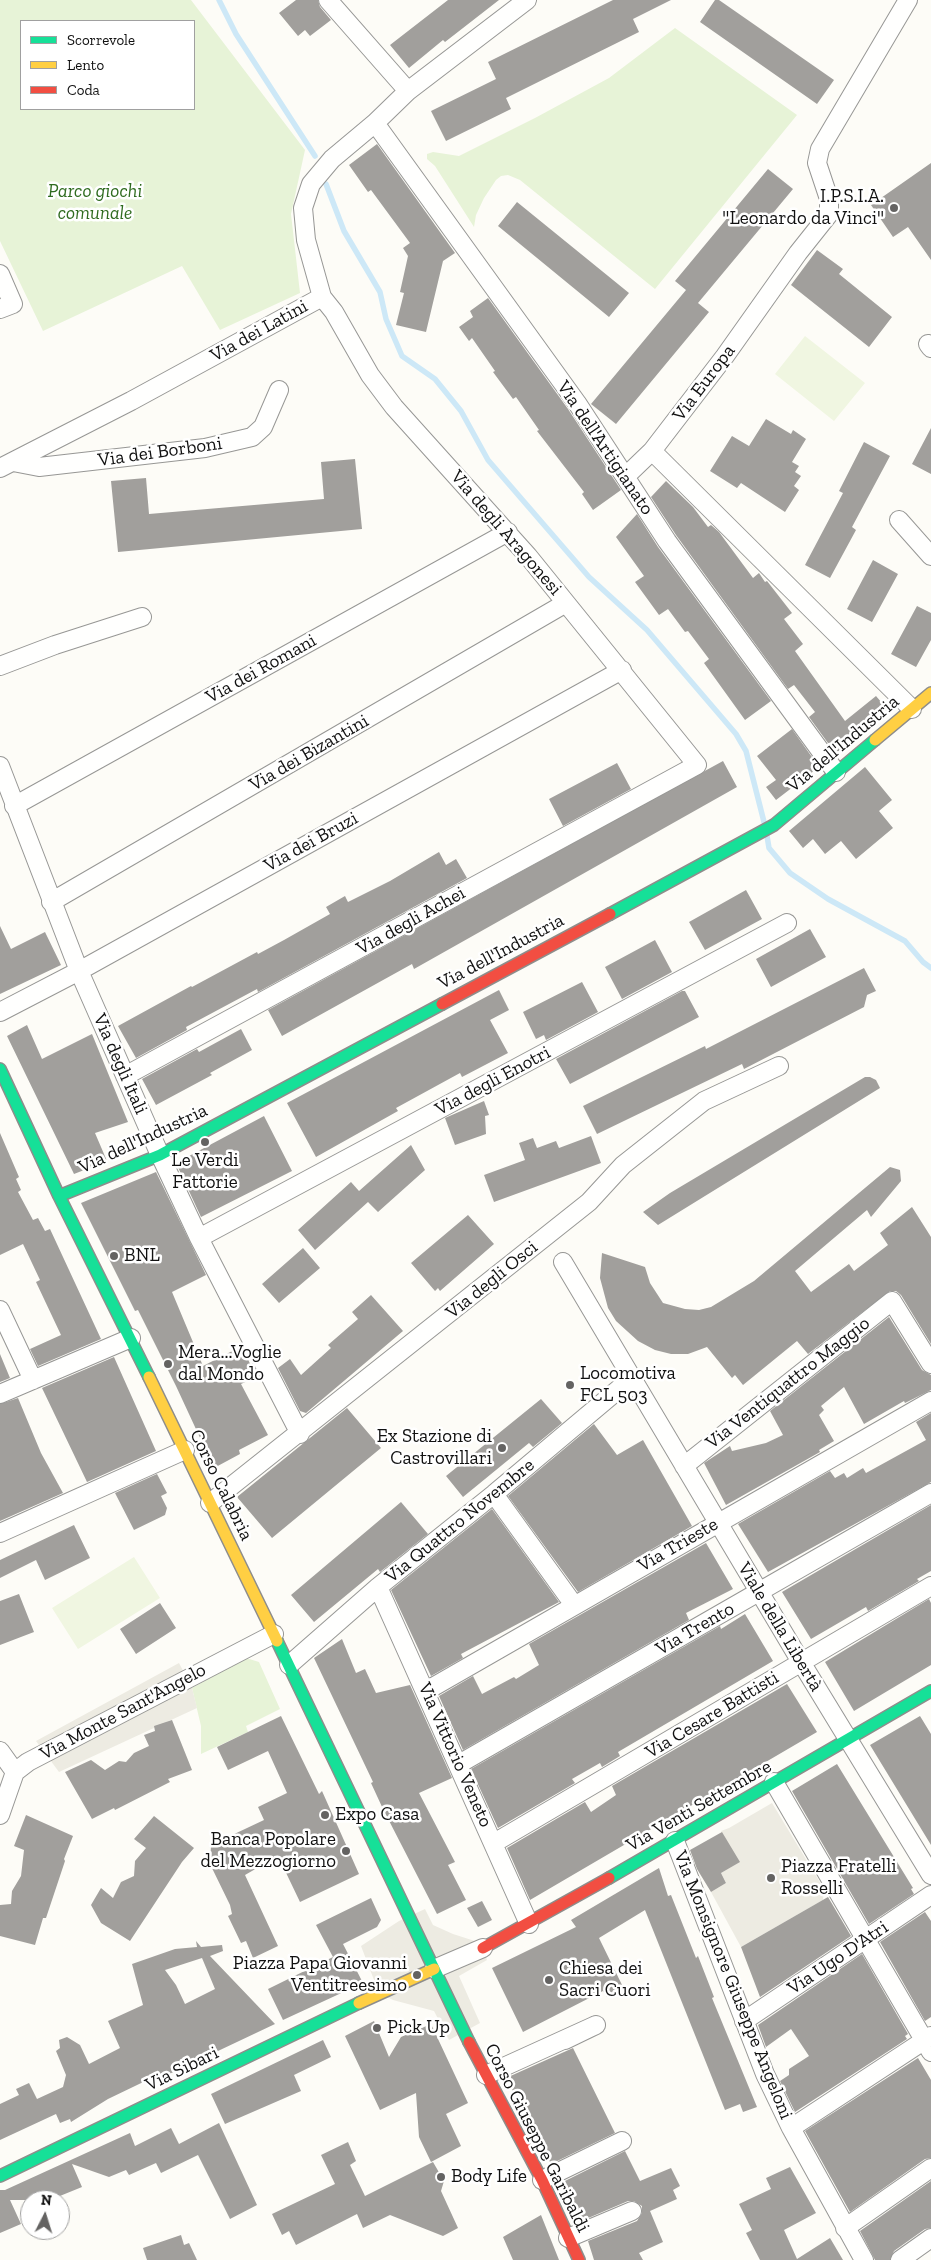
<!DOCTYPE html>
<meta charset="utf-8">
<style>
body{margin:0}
#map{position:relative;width:931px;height:2260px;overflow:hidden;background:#fdfcf7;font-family:"Zilla Slab",serif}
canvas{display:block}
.legend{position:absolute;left:20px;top:20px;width:175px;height:90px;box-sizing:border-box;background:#fff;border:1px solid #a0a0a0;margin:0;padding:6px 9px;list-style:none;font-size:15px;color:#111}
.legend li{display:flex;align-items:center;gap:10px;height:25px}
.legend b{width:25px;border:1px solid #a0a0a0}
.north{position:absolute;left:20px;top:2190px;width:50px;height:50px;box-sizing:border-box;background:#fff;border:1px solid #a0a0a0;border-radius:50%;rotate:5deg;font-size:14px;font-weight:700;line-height:20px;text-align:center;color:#111}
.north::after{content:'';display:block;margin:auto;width:18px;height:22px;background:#646362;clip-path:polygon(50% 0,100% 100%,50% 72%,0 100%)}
</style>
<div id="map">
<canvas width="931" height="2260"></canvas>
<ul class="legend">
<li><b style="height:6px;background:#16e098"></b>Scorrevole</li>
<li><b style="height:6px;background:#ffcf43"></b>Lento</li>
<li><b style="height:6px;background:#f24e42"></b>Coda</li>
</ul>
<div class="north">N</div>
</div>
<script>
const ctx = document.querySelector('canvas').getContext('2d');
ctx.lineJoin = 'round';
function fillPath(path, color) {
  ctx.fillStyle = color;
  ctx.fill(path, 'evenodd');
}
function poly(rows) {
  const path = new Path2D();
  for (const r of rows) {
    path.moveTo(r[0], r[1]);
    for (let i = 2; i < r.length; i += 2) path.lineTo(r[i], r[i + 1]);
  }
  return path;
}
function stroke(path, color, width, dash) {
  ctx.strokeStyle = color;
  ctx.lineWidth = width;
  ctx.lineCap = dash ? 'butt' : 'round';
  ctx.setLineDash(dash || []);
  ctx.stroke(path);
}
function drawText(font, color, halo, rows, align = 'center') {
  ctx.font = font + ' "Zilla Slab",serif';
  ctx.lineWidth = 5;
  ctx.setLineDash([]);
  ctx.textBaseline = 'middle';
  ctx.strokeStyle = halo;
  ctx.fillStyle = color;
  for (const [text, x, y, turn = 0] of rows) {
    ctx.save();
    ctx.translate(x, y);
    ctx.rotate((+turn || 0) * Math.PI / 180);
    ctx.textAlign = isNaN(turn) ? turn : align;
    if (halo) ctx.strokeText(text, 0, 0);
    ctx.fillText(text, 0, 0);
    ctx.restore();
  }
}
fillPath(poly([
 [0,0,191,0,305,150,291,214,300,293,220,330,182,266,43,331,0,241],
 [194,21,194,109,21,109,21,21],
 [675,28,797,115,655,289,520,180,508,175,501,176,496,180,484,198,476,215,474,227,435,166,427,159,427,154,433,152,459,156,535,118,609,78],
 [246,1658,259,1662,280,1709,246,1726,248,1732,201,1754,201,1726,192,1688]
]), '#e7f3d7');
fillPath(poly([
 [805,336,865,383,834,421,775,374],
 [134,1557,160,1598,78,1649,52,1608]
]), '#f0f6e1');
fillPath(poly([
 [179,1663,192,1688,197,1708,59,1772,36,1741],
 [772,1803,824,1889,823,1900,741,1947,711,1892,726,1883,721,1873,739,1862,721,1831,729,1828],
 [425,1909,433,1925,453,1934,481,1943,487,1960,459,1976,480,2023,449,2040,434,2011,393,2000,379,1993,361,1946,399,1921]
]), '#edebe2');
stroke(poly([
 [219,0,236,34,315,156],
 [326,184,344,231,380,292,386,319,402,356,435,379,461,411,488,460,589,577,647,630,736,734,746,751,764,822],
 [767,836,769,848,790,873,828,899,905,941,923,962,931,968]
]), '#cde8f7', 5.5);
fillPath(poly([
 [296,0,318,0,320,7,331,20,310,36,305,30,298,36,279,13],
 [448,0,499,0,445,42,443,40,409,68,390,45],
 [613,0,671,0,633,19,639,32,506,98,511,109,446,141,431,111,496,79,488,62],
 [715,0,719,0,834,80,817,104,700,22],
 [377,144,455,253,443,261,426,332,396,325,404,293,400,292,408,256,403,248,410,243,371,190,368,192,349,165],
 [931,163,931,260,908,227,893,237,871,205],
 [768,169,793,189,698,303,709,312,616,424,591,404,686,290,675,281],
 [517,202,629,293,609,317,498,226],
 [817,250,843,269,839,274,892,317,869,347,791,285],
 [488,298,568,409,621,490,593,510,582,494,584,492,537,431,539,430,516,397,513,399,493,372,495,371,472,338,469,341,459,327,473,317,470,311],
 [766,419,791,434,793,430,806,439,792,462,799,466,795,472,801,476,794,486,799,490,785,512,741,483,737,488,710,471,732,436,749,446],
 [931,428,931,474,912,464],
 [864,442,890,456,852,527,856,530,830,578,805,565,843,493,839,491],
 [355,459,362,529,118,552,111,481,146,478,149,514,324,499,321,462],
 [666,481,693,507,708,527,711,525,719,532,753,578,759,573,765,582,767,581,792,613,784,619,803,644,795,651,845,721,876,696,888,710,836,754,809,717,815,712,794,685,788,689,676,535,651,497],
 [637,514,658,547,771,701,745,720,704,663,709,659,688,631,685,632,668,609,659,615,635,582,644,576,616,537],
 [873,560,898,574,872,622,847,609],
 [917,606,931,613,931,640,916,667,891,654],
 [792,729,819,767,776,800,766,787,776,780,757,756],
 [723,761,737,787,414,969,412,964,282,1036,268,1010],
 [617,763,631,789,563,826,549,799],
 [865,767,892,800,879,811,893,828,856,859,841,841,825,854,813,839,803,848,789,831],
 [439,852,446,865,456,859,467,878,258,992,257,989,186,1027,187,1030,136,1058,118,1026,191,986,192,987,257,952,258,954,284,940,330,914,326,907,345,896,348,902,390,881],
 [746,890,762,919,705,950,689,922],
 [0,926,11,949,45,932,61,965,0,994],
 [810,929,826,957,771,987,756,959],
 [655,940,672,972,622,999,605,967],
 [864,968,876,991,867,995,864,1007,744,1069,742,1064,597,1134,583,1106,705,1046,706,1049],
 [582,982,598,1012,546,1040,544,1035,536,1039,523,1012],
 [499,990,509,1010,490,1020,508,1053,462,1077,460,1073,396,1108,398,1111,316,1157,287,1103],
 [682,991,685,991,699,1017,570,1084,556,1059],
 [27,1025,42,1059,92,1034,128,1122,95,1133,107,1161,74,1174,7,1036],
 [241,1029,252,1050,210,1073,212,1075,156,1105,142,1079,197,1049,199,1052],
 [865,1077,870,1077,876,1080,880,1088,658,1225,643,1212,670,1193],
 [484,1101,489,1115,485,1116,486,1134,455,1145,445,1118],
 [264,1116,292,1171,201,1217,176,1163],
 [0,1133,19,1177,16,1179,21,1190,18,1192,33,1220,38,1218,45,1231,50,1229,101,1339,38,1366,30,1349,61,1335,36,1282,40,1280,23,1244,0,1255],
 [591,1136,601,1163,494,1202,484,1175,525,1160,519,1143,533,1138,537,1148,556,1141,559,1148],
 [411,1145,425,1170,378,1212,368,1202,315,1250,298,1230,351,1182,359,1191],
 [890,1167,900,1170,901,1181,871,1217,867,1210,795,1271,811,1292,849,1264,854,1271,888,1245,880,1233,912,1207,931,1237,931,1344,901,1295,896,1291,890,1291,808,1354,797,1341,743,1385,735,1375,732,1378,707,1347,688,1354,671,1354,655,1350,638,1341,616,1321,608,1308,600,1278,602,1253,645,1267,650,1283,663,1303,685,1309,699,1310,711,1307,754,1281],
 [156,1172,206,1275,172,1292,203,1366,242,1346,256,1377,241,1384,268,1435,239,1450,240,1454,214,1468,176,1386,138,1310,135,1311,81,1203],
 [468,1215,494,1244,440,1291,438,1288,435,1291,411,1263],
 [303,1248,320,1268,279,1303,262,1284],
 [371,1295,403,1331,306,1413,300,1411,278,1368,290,1359,301,1375,331,1348,328,1345,358,1319,352,1312],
 [889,1317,922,1370,931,1375,931,1390,905,1403,904,1401,864,1424,844,1387,821,1406,824,1410,819,1415,834,1441,819,1450,820,1452,726,1505,704,1463,730,1446,732,1451,766,1443,783,1435,770,1411],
 [0,1354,10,1378,0,1382],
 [114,1357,156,1451,87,1482,42,1388],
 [18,1398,41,1453,63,1493,0,1521,0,1404],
 [541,1399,562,1423,533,1447,529,1443,463,1497,446,1476],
 [347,1408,381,1448,272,1538,237,1497],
 [931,1413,931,1482,768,1572,738,1524,830,1471,835,1478,844,1473,847,1478,863,1468,866,1473,926,1440,916,1422],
 [594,1424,617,1455,643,1440,692,1526,578,1592,508,1496],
 [157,1474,167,1493,161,1496,167,1508,165,1515,134,1530,115,1493],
 [401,1502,428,1534,380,1572,378,1569,314,1622,291,1595],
 [931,1505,931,1571,917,1579,919,1581,868,1611,866,1607,811,1639,782,1592],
 [492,1509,559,1602,461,1654,463,1658,431,1676,391,1590],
 [74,1525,90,1558,45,1580,36,1560,0,1578,0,1560],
 [706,1543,733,1589,686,1613,689,1620,463,1750,439,1696,473,1676,482,1694,514,1677,516,1679,539,1665,529,1644],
 [19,1594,34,1632,0,1645,0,1601],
 [929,1599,931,1603,931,1665,854,1711,825,1662],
 [160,1603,176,1628,136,1654,120,1629],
 [745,1614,773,1661,618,1752,620,1756,602,1767,600,1763,572,1779,575,1783,498,1828,471,1769,720,1626,721,1629],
 [342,1639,356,1673,365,1669,376,1693,410,1685,452,1778,419,1793,455,1862,448,1865,466,1900,437,1914,383,1809,371,1783,373,1782,314,1658],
 [787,1684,817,1732,530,1900,507,1848,585,1802,591,1812,616,1795,612,1786],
 [281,1716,319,1794,322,1791,359,1874,300,1902,278,1856,245,1875,278,1946,253,1958,246,1941,241,1943,228,1916,232,1914,230,1905,210,1864,211,1845,264,1820,258,1807,287,1793,268,1751,228,1770,217,1747],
 [920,1716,931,1734,931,1845,870,1745],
 [172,1720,192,1770,168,1779,170,1782,115,1810,114,1808,92,1819,65,1772,91,1760,105,1770,119,1761,126,1762,134,1753,149,1746,144,1735,155,1731,154,1726],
 [837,1764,913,1888,911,1889,914,1894,869,1924,792,1791],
 [26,1815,73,1836,64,1859,65,1861,46,1918,43,1918,35,1945,0,1936,0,1905,11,1904,12,1891,21,1876,24,1850,14,1846],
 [154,1816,194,1848,182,1862,130,1941,101,1923,91,1905,101,1888,113,1898,121,1882,134,1876,135,1861,146,1848,134,1839],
 [722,1832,740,1862,721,1873,726,1883,711,1892,697,1869,690,1850],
 [659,1868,668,1896,671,1895,696,1958,698,1956,714,1997,712,1998,757,2107,743,2112,740,2104,725,2110,645,1910,599,1938,624,1989,607,1997,603,1991,523,2032,492,1968,576,1927,571,1920],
 [828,1897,851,1936,760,1997,741,1947],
 [371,1898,381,1920,377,1927,343,1944,363,1983,283,2020,268,1989,333,1957,316,1925],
 [482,1901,492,1920,478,1927,467,1908],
 [925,1912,931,1921,931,2017,925,2021,880,1942],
 [196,1941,201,1947,222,1945,223,1951,210,1956,275,2024,163,2077,162,2073,108,2099,71,2122,70,2119,60,2123,56,2114,0,2140,0,2104,19,2095,16,2089,29,2083,37,2099,63,2087,66,2075,56,2051,60,2048,59,2040,67,2037,80,2045,89,2064,120,2048,108,2021,143,2005,132,1964,175,1949,197,1947],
 [202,1958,215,1989,185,2004,176,1985,165,1970],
 [862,1954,908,2034,905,2036,907,2039,795,2112,780,2081,789,2075,789,2069,809,2056,791,2029,766,2047,758,2025],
 [374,2021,389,2057,401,2037,431,2024,468,2103,446,2114,461,2146,431,2162,419,2137,416,2093,380,2110,345,2036],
 [323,2040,331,2057,294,2075,301,2091,225,2124,211,2094],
 [573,2048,615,2133,551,2164,506,2078],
 [918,2058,931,2080,931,2158,925,2159,850,2212,805,2131],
 [219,2123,257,2205,230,2219,198,2155,161,2173,156,2163,129,2175,126,2170,109,2177,72,2164,82,2187,50,2200,10,2200,21,2224,0,2233,0,2190,5,2190,130,2133,135,2146,171,2128,179,2144],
 [348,2142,356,2161,350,2165,365,2196,433,2162,444,2181,441,2191,458,2228,443,2236,390,2215,363,2228,357,2214,296,2245,289,2231,282,2235,272,2214,335,2184,321,2155],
 [625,2151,640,2181,671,2168,680,2186,673,2190,677,2199,650,2211,663,2242,639,2253,643,2260,594,2260,588,2241,637,2221,642,2213,642,2206,634,2201,628,2201,579,2222,561,2183],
 [790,2167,816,2213,784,2230,797,2259,830,2238,843,2260,760,2260,746,2233,752,2230,739,2204,771,2189,766,2178],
 [931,2181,931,2228,925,2229,894,2251,890,2260,875,2260,860,2231],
 [541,2215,559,2260,513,2260,503,2237],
 [181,2235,184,2245,189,2243,197,2260,147,2260,143,2248]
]), '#a19f9c');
const street = poly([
 [328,0,408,91],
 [908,0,820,149,817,163,829,199,829,214,798,253,725,356,652,451,912,709],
 [375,123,577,403,667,541,836,772],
 [0,274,13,304,0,309],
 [928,344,931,348],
 [13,462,39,467,205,448,252,437,263,427,279,390],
 [0,468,131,401,322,297,306,240,303,208,311,184,332,159,375,123,408,91,527,0],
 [626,476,652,451],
 [899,520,931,556],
 [0,666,55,645,142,617],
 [0,766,79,971,160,1155,199,1238,300,1434],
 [14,806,508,532],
 [51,902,566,603],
 [0,1012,79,971,622,670],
 [125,1076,697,765,528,556,394,407,370,375,334,312,322,297],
 [199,1238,787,923],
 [563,1262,801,1662,931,1875],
 [0,1310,33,1380],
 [0,1394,131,1338],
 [684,1466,892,1301,931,1364],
 [494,1494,574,1605],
 [210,1503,589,1202,623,1165,704,1101,779,1066],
 [0,1533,185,1450],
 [378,1587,529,1924],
 [289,1665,378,1587,494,1494,632,1378],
 [426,1691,931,1401],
 [0,1751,15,1772],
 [459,1764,931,1493],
 [774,1782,931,2052],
 [0,1815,15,1772,28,1762,274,1634],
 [675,1841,765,2074,791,2128,864,2260],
 [494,1843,931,1586],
 [434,1969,483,1948],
 [744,2021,931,1895],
 [486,2075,596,2025,565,2040],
 [791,2128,931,2036],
 [542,2180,622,2141],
 [845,2228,931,2168],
 [568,2238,632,2211],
 [900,2260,931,2238]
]);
const fast = poly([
 [610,914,774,825,875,740],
 [0,1069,59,1196,149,1377],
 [59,1196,160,1155,442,1004],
 [277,1641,469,2042],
 [609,1878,931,1691],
 [0,2176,359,2003]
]);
const slow = poly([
 [875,740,931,693],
 [149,1377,277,1641],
 [359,2003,434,1969]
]);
const jam = poly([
 [442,1004,610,914],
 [483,1948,609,1878],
 [469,2042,542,2180,579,2260]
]);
stroke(street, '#979795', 20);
stroke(fast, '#8e8d8b', 14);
stroke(slow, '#8e8d8b', 14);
stroke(jam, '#8e8d8b', 14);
stroke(street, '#fffffe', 18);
stroke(fast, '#16e098', 11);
stroke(slow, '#ffcf43', 11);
stroke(jam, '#f24e42', 11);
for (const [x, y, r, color] of [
 [894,208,5,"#646362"],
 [205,1142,5,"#646362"],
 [114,1256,5,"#646362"],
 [168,1364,5,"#646362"],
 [570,1385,5,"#646362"],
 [502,1448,5,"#646362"],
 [325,1815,5,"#646362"],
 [346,1851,5,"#646362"],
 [771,1878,5,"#646362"],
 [417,1975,5,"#646362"],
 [549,1980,5,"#646362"],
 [377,2028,5,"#646362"],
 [441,2177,5,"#646362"]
]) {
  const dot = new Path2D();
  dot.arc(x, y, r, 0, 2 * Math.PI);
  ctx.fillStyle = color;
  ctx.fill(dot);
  stroke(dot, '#fff', 2);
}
drawText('italic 19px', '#2f6b1f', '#fff', [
 ["Parco giochi",95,192],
 ["comunale",95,214]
]);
drawText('19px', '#111', '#fff', [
 ["I.P.S.I.A.",884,197,"right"],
 ["\"Leonardo da Vinci\"",884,219,"right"],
 ["Le Verdi",205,1161,"center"],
 ["Fattorie",205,1183,"center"],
 ["BNL",124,1256],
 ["Mera...Voglie",178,1353],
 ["dal Mondo",178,1375],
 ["Locomotiva",580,1374],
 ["FCL 503",580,1396],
 ["Ex Stazione di",492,1437,"right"],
 ["Castrovillari",492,1459,"right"],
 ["Expo Casa",335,1815],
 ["Banca Popolare",336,1840,"right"],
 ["del Mezzogiorno",336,1862,"right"],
 ["Piazza Fratelli",781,1867],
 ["Rosselli",781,1889],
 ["Piazza Papa Giovanni",407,1964,"right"],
 ["Ventitreesimo",407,1986,"right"],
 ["Chiesa dei",559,1969],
 ["Sacri Cuori",559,1991],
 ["Pick Up",387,2028],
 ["Body Life",451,2177]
], 'left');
drawText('19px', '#111', '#fff', [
 ["Via dei Latini",259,331,-29],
 ["Via Europa",704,383,-53],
 ["Via dell'Artigianato",605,448,56],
 ["Via dei Borboni",160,452,-8],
 ["Via degli Aragonesi",506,533,49],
 ["Via dei Romani",261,669,-29],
 ["Via dell'Industria",843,744,-40],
 ["Via dei Bizantini",309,753,-30],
 ["Via dei Bruzi",311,842,-29],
 ["Via degli Achei",411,921,-29],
 ["Via dell'Industria",501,952,-28],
 ["Via degli Itali",120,1064,66],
 ["Via degli Enotri",493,1081,-28],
 ["Via dell'Industria",143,1139,-25],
 ["Via degli Osci",492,1280,-39],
 ["Via Ventiquattro Maggio",788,1383,-38],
 ["Corso Calabria",221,1485,64],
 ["Via Quattro Novembre",460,1521,-39],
 ["Via Trieste",678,1545,-30],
 ["Viale della Libertà",780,1627,59],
 ["Via Trento",695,1629,-30],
 ["Via Monte Sant'Angelo",123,1712,-28],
 ["Via Cesare Battisti",712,1715,-31],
 ["Via Vittorio Veneto",455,1755,66],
 ["Via Venti Settembre",699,1806,-30],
 ["Via Ugo D'Atri",838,1958,-34],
 ["Via Monsignore Giuseppe Angeloni",733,1985,68],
 ["Via Sibari",182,2069,-26],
 ["Corso Giuseppe Garibaldi",537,2138,63]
]);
</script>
